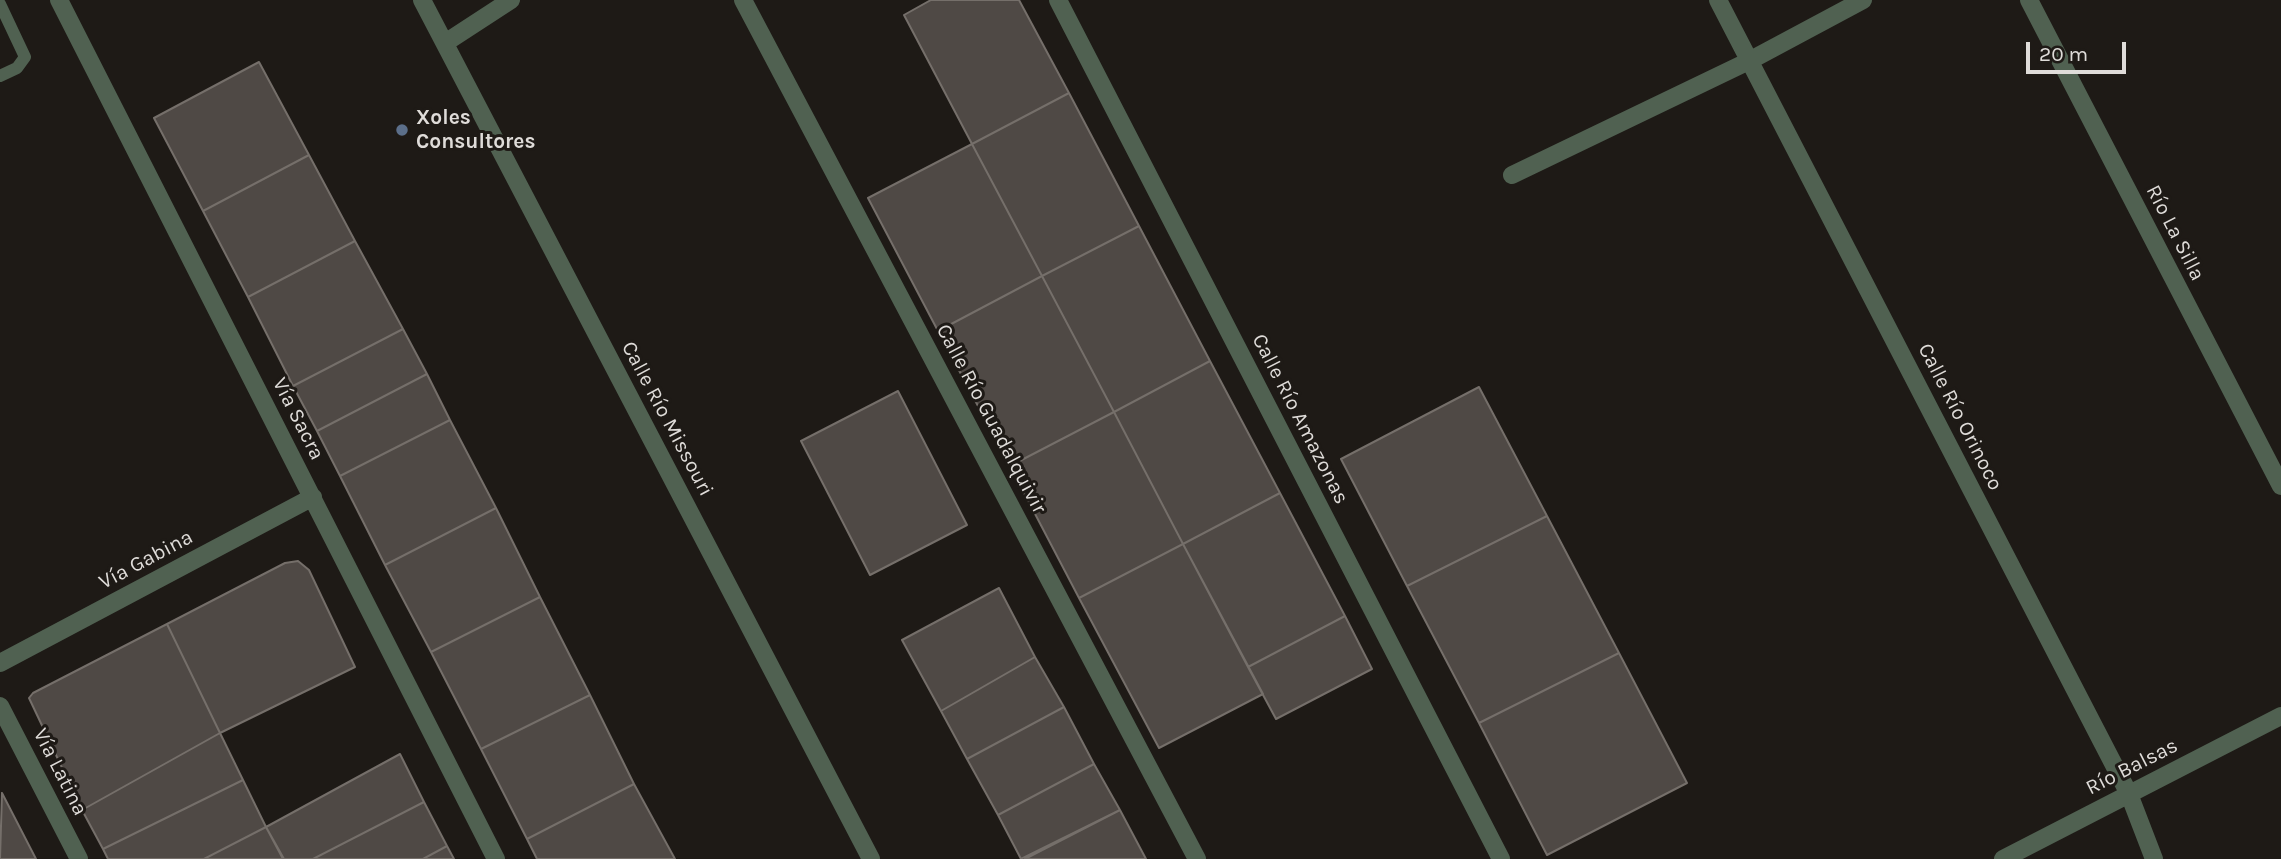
<!DOCTYPE html>
<meta charset="utf-8">
<style>
body{margin:0}
#map{position:relative;width:2281px;height:859px;overflow:hidden;background:#1e1a16;font-family:Karla,sans-serif}
canvas{display:block}
.scale{position:absolute;left:2026px;top:42px;width:100px;height:32px;box-sizing:border-box;border:4px solid #dfdcd9;border-top:0;padding-left:9px;font-size:21px;line-height:24px;white-space:nowrap;color:#dfdcd9;-webkit-text-stroke:5px #1e1a16;paint-order:stroke}
</style>
<div id="map">
<canvas width="2281" height="859"></canvas>
<div class="scale">20 m</div>
</div>
<script>
const ctx = document.querySelector('canvas').getContext('2d');
ctx.lineJoin = 'round';
function fillPath(path, color) {
  ctx.fillStyle = color;
  ctx.fill(path, 'evenodd');
}
function poly(rows) {
  const path = new Path2D();
  for (const r of rows) {
    path.moveTo(r[0], r[1]);
    for (let i = 2; i < r.length; i += 2) path.lineTo(r[i], r[i + 1]);
  }
  return path;
}
function stroke(path, color, width, dash) {
  ctx.strokeStyle = color;
  ctx.lineWidth = width;
  ctx.lineCap = dash ? 'butt' : 'round';
  ctx.setLineDash(dash || []);
  ctx.stroke(path);
}
function drawText(font, color, halo, rows, align = 'center') {
  ctx.font = font + ' Karla,sans-serif';
  ctx.lineWidth = 6;
  ctx.setLineDash([]);
  ctx.textBaseline = 'middle';
  ctx.strokeStyle = halo;
  ctx.fillStyle = color;
  for (const [text, x, y, turn = 0] of rows) {
    ctx.save();
    ctx.translate(x, y);
    ctx.rotate((+turn || 0) * Math.PI / 180);
    ctx.textAlign = isNaN(turn) ? turn : align;
    if (halo) ctx.strokeText(text, 0, 0);
    ctx.fillText(text, 0, 0);
    ctx.restore();
  }
}
const building = poly([
 [931,0,1019,0,1069,93,972,144,904,15,931,0],
 [259,62,309,155,203,211,154,118,259,62],
 [1069,93,1139,226,1042,276,972,144,1069,93],
 [972,144,1042,276,938,331,868,198,972,144],
 [309,155,355,241,248,297,203,211,309,155],
 [1139,226,1210,361,1114,412,1042,276,1139,226],
 [355,241,403,329,293,386,248,297,355,241],
 [1042,276,1114,412,1010,466,938,331,1042,276],
 [403,329,427,374,317,431,293,386,403,329],
 [1210,361,1280,493,1183,544,1114,412,1210,361],
 [427,374,450,420,340,476,317,431,427,374],
 [1479,387,1547,516,1407,586,1341,459,1479,387],
 [898,391,967,525,870,575,801,441,898,391],
 [1114,412,1183,544,1079,598,1010,466,1114,412],
 [450,420,496,508,385,565,340,476,450,420],
 [1280,493,1345,616,1248,667,1183,544,1280,493],
 [496,508,540,597,431,652,385,565,496,508],
 [1547,516,1619,653,1479,723,1407,586,1547,516],
 [1183,544,1263,694,1159,748,1079,598,1183,544],
 [298,561,309,570,355,667,220,733,167,624,285,563,298,561],
 [999,588,1035,657,941,711,902,640,999,588],
 [540,597,590,695,481,749,431,652,540,597],
 [1345,616,1372,669,1276,719,1248,667,1345,616],
 [167,624,220,733,82,810,29,698,33,693,167,624],
 [1619,653,1687,783,1547,855,1479,723,1619,653],
 [1035,657,1064,707,967,759,941,711,1035,657],
 [590,695,634,784,527,839,481,749,590,695],
 [1064,707,1094,764,998,815,967,759,1064,707],
 [220,733,243,780,103,849,82,810,220,733],
 [400,754,424,802,313,859,284,859,266,827,400,754],
 [1094,764,1120,810,1021,859,998,815,1094,764],
 [243,780,266,827,204,859,108,859,103,849,243,780],
 [634,784,675,859,537,859,527,839,634,784],
 [2,793,36,859,0,859,2,793],
 [424,802,447,846,423,859,313,859,424,802],
 [1120,810,1146,859,1025,859,1120,810],
 [266,827,283,859,204,859,266,827],
 [447,846,454,859,423,859,447,846]
]);
fillPath(building, '#4f4945');
stroke(building, '#756f6a', 2);
stroke(poly([
 [0,4,25,57,17,68,0,76]
]), '#506151', 12);
stroke(poly([
 [59,0,496,859],
 [422,0,871,859],
 [743,0,1197,859],
 [1718,0,2129,794,2154,859],
 [2029,0,2281,486],
 [445,43,511,0],
 [1512,175,1749,61,1863,0],
 [0,663,313,497],
 [0,706,79,859],
 [2003,859,2281,716]
]), '#506151', 18);
stroke(poly([
 [1058,0,1501,859]
]), '#506151', 18);
for (const [x, y, r, color] of [
 [402,130,7,"#5c6f8a"]
]) {
  const dot = new Path2D();
  dot.arc(x, y, r, 0, 2 * Math.PI);
  ctx.fillStyle = color;
  ctx.fill(dot);
  stroke(dot, '#1e1a16', 2.5);
}
drawText('bold 21px', '#dfdcd9', '#1e1a16', [
 ["Xoles",416,118],
 ["Consultores",416,142]
], 'left');
drawText('21px', '#dfdcd9', '#1e1a16', [
 ["Río La Silla",2175,233,63],
 ["Calle Río Orinoco",1960,417,63],
 ["Vía Sacra",298,419,63],
 ["Calle Río Missouri",667,419,62],
 ["Calle Río Guadalquivir",991,419,62],
 ["Calle Río Amazonas",1300,419,63],
 ["Vía Gabina",146,560,-28],
 ["Río Balsas",2132,767,-27],
 ["Vía Latina",60,772,63]
]);
</script>
